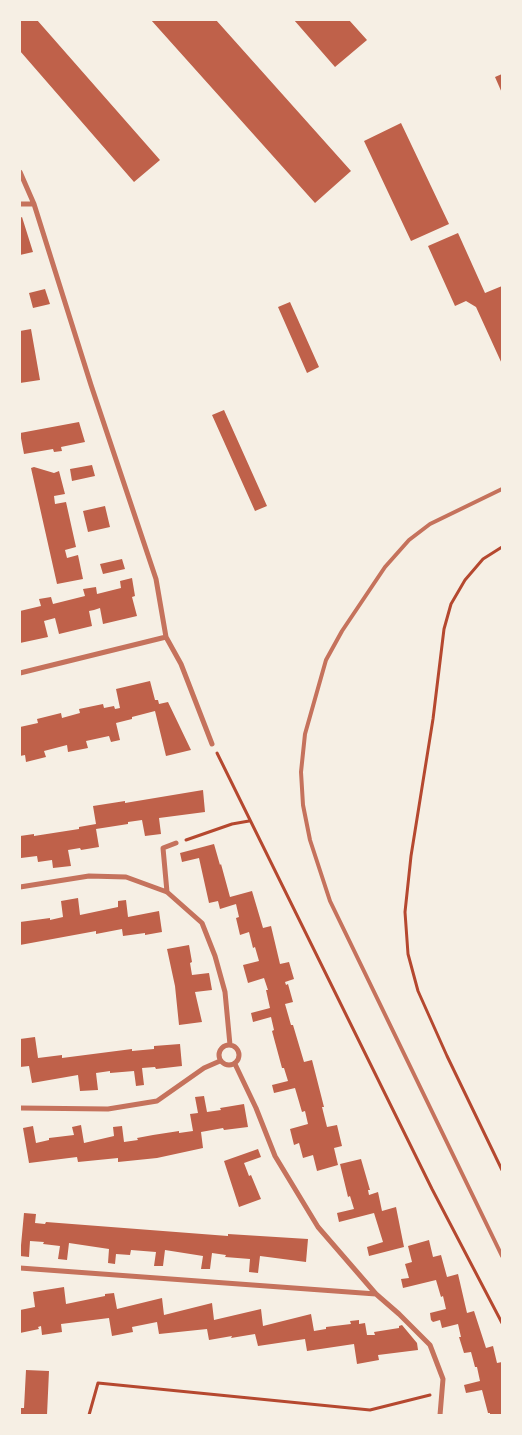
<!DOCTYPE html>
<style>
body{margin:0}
#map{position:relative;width:522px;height:1435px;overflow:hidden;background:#f6efe4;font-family:Ubuntu,sans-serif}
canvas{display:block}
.frame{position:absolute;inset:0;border:21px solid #f6efe4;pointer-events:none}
</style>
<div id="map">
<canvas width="522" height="1435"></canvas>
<div class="frame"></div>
</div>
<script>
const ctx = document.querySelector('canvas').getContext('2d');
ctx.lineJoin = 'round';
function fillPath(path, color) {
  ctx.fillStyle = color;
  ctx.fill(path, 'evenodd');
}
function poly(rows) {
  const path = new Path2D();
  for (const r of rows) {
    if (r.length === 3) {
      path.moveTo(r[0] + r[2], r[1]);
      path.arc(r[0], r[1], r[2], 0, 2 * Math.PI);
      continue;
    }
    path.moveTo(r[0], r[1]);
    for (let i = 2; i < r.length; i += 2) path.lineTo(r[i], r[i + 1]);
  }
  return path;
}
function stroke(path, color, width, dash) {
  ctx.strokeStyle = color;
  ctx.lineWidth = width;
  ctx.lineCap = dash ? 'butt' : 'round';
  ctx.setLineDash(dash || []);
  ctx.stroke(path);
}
fillPath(poly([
 [20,20,37,20,160,160,134,182,20,51],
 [151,20,216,20,351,171,315,203],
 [294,20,349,20,367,40,335,67],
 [502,74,502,93,495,77],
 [401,123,449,224,411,241,364,141],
 [22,217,33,252,20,255,20,218],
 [458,233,485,293,502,286,502,364,476,307,466,301,455,306,428,246],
 [45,289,50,304,33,308,29,293],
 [290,302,319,367,307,373,278,307],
 [31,329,40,380,20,383,20,331],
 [224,410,267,506,255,511,212,415],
 [79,422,85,442,61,447,62,451,54,452,53,449,24,454,20,433],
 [92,465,95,476,72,481,70,469],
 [34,467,54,473,59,471,65,494,54,496,55,504,66,502,76,547,65,550,67,558,78,555,83,579,57,584,31,468],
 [105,506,110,527,88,532,83,511],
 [122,559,125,569,103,574,100,564],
 [132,578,135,596,132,597,137,616,103,624,100,608,94,610,89,611,92,626,59,634,55,618,44,621,48,637,20,643,20,611,41,606,39,599,51,597,53,604,85,596,83,589,96,587,97,594,121,588,120,581],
 [150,681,155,700,158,700,159,704,168,702,191,750,166,756,155,711,132,717,132,719,116,723,120,740,111,742,109,736,86,741,88,748,68,752,67,745,44,751,46,757,26,762,25,755,20,756,20,727,38,723,37,719,61,713,62,718,80,713,79,709,103,704,104,708,114,706,115,709,120,708,116,689],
 [203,790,205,812,159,818,161,834,145,836,142,820,128,822,128,824,96,829,99,847,81,850,80,848,68,850,71,866,53,868,52,860,38,862,37,856,21,858,20,836,34,834,34,836,79,829,79,827,96,824,93,806,125,801,125,803],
 [214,844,220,865,221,864,230,897,252,891,263,928,271,926,280,964,289,962,294,979,285,982,286,985,288,984,293,1002,285,1004,291,1025,293,1025,304,1062,312,1060,324,1107,322,1107,327,1127,337,1125,342,1146,334,1148,338,1165,317,1171,313,1155,303,1158,299,1143,294,1145,290,1129,308,1124,305,1111,302,1112,295,1088,274,1093,272,1085,288,1081,284,1068,282,1068,272,1031,274,1030,271,1017,253,1022,251,1013,270,1008,266,990,268,990,264,978,248,983,243,965,259,961,255,947,253,948,249,932,240,935,236,918,239,917,236,904,220,909,218,901,209,903,199,858,182,862,180,853],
 [78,898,80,915,118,907,118,901,126,900,128,917,159,911,162,932,145,935,145,933,123,936,122,929,96,934,96,931,20,945,20,922,50,918,50,920,63,917,61,901],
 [189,945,192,962,190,963,192,975,209,973,212,990,195,992,202,1022,179,1025,175,986,167,949],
 [35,1037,38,1058,62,1055,62,1058,132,1049,132,1051,154,1049,154,1046,180,1044,182,1066,156,1069,155,1067,142,1068,144,1085,136,1086,134,1071,110,1073,110,1071,96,1073,98,1090,80,1091,78,1075,32,1083,29,1066,20,1067,20,1039],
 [204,1096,207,1112,221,1110,220,1108,244,1104,248,1127,224,1130,223,1128,201,1132,203,1148,157,1158,118,1162,118,1158,78,1162,77,1157,29,1163,23,1128,33,1126,36,1143,49,1140,49,1138,74,1135,72,1127,81,1125,84,1143,114,1136,113,1127,122,1126,124,1142,138,1140,137,1138,153,1135,179,1131,179,1133,193,1131,190,1114,198,1113,195,1097],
 [258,1149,261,1157,244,1163,249,1176,251,1175,261,1199,239,1207,224,1161],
 [361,1159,370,1190,368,1190,369,1195,378,1192,382,1211,396,1207,404,1247,369,1256,367,1247,383,1242,374,1213,339,1222,337,1213,354,1209,350,1196,348,1197,340,1164],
 [24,1213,36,1214,35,1223,45,1224,46,1222,228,1236,228,1234,308,1239,306,1262,260,1256,258,1273,249,1272,250,1259,225,1257,226,1255,212,1253,210,1269,201,1269,203,1256,165,1250,163,1266,154,1266,156,1252,131,1250,130,1255,116,1254,115,1264,108,1263,109,1249,69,1243,67,1260,58,1259,60,1246,43,1244,44,1242,30,1241,29,1257,20,1256],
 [429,1240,433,1257,441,1255,447,1277,458,1274,467,1313,474,1311,486,1348,493,1346,497,1363,502,1362,502,1415,490,1415,490,1413,488,1413,482,1390,466,1393,464,1385,480,1381,477,1367,475,1367,471,1352,464,1353,459,1337,461,1337,458,1324,442,1328,440,1320,433,1322,431,1320,430,1313,446,1309,443,1296,441,1297,436,1280,403,1288,401,1279,409,1278,405,1264,412,1262,408,1246],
 [64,1287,66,1304,105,1296,105,1294,114,1293,117,1309,162,1298,164,1315,212,1303,214,1320,261,1309,263,1326,311,1314,314,1331,326,1329,326,1327,351,1324,350,1321,359,1320,359,1324,365,1323,367,1335,375,1335,374,1332,399,1328,399,1326,402,1325,417,1343,418,1350,378,1355,379,1360,357,1364,354,1344,307,1351,305,1339,258,1346,255,1334,231,1338,232,1336,209,1340,207,1329,159,1334,157,1322,132,1327,133,1332,112,1336,109,1318,61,1324,62,1332,42,1335,41,1326,38,1327,39,1329,20,1333,20,1310,35,1307,33,1292],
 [26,1370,49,1371,47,1415,20,1415,20,1408,24,1408]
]), '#bf614a');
stroke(poly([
 [502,547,483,559,465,580,451,604,444,629,433,719,411,856,405,912,408,954,418,991,447,1056,502,1170],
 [217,753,432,1189,502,1323],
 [186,840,232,824,249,821],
 [89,1415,98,1383,370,1410,430,1395]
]), '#b5482f', 3);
stroke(poly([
 [502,489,430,524,409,540,385,567,342,631,326,660,305,734,301,772,303,805,310,840,330,901,502,1256]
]), '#c5725c', 4);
stroke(poly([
 [20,172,34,204,91,385,156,579,166,637,181,664,212,744],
 [20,204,34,204],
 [20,673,166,637],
 [20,887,89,876,126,877,167,892,202,923,215,956,225,992,230,1045],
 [167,892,163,848,176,843],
 [229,1055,10],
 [235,1064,256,1108,275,1156,318,1227,376,1294,399,1314,430,1345,443,1379,440,1415],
 [20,1108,108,1109,157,1101,204,1068,220,1061],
 [20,1268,376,1294]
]), '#c5725c', 5);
</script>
